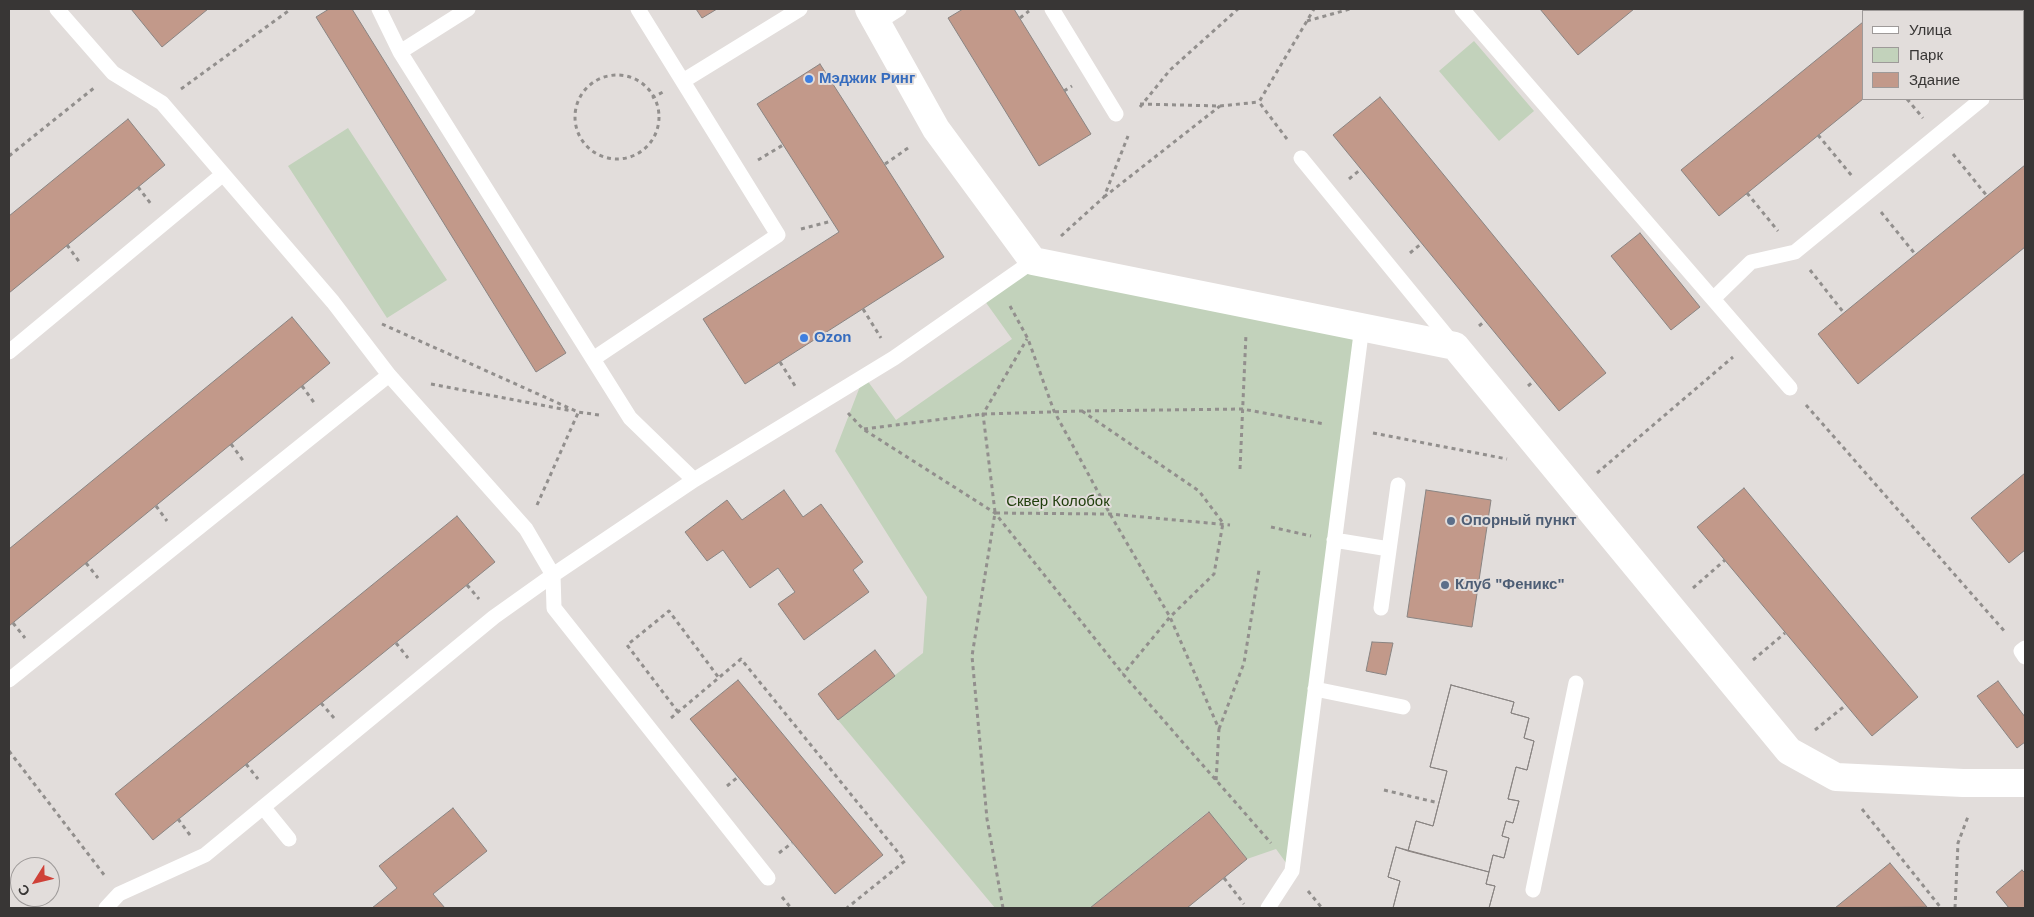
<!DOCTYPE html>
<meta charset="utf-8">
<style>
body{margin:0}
#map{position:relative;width:2034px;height:917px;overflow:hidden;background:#e2dddb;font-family:Helvetica,sans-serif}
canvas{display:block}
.frame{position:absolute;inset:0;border:10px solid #383635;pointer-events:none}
.legend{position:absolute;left:1862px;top:10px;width:162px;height:90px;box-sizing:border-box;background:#e2dddb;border:1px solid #9e9a99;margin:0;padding:6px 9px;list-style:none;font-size:15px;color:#383635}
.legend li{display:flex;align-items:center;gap:10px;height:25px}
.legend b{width:25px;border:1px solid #9e9a99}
.north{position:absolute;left:10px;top:857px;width:50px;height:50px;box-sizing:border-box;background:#e2dddb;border:1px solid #9e9a99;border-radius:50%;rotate:234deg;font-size:14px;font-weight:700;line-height:20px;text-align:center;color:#383635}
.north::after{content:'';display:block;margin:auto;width:18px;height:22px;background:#cf4138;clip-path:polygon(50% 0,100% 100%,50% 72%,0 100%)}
</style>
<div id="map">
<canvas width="2034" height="917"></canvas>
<div class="frame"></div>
<ul class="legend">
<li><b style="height:6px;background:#fff"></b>Улица</li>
<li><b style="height:14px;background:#c2d2bb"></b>Парк</li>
<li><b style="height:14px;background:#c2998a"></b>Здание</li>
</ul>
<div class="north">С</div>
</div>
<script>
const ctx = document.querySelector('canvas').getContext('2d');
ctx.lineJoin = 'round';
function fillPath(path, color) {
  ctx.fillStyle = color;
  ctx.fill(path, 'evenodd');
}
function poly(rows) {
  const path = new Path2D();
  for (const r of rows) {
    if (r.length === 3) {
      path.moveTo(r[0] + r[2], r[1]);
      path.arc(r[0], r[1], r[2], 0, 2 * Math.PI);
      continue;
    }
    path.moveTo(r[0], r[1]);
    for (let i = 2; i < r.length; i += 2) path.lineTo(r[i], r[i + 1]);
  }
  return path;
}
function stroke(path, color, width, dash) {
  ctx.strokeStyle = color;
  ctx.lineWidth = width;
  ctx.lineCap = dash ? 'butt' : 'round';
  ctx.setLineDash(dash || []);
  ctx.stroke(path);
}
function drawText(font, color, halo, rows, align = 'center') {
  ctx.font = font + ' Helvetica,sans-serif';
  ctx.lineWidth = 4;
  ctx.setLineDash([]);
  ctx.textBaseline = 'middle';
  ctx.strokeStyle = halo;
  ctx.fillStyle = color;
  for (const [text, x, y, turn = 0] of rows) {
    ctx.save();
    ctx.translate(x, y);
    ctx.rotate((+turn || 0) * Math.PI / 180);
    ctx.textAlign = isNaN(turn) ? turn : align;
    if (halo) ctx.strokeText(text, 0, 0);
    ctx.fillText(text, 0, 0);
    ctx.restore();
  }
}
fillPath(poly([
 [1474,41,1534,111,1499,141,1439,71],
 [348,128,447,280,387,318,288,166],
 [1033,261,1362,326,1292,871,1276,849,1247,859,1208,812,1090,908,995,908,838,720,923,653,927,597,835,451,864,376,896,420,1012,339,982,297]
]), '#c2d2bb');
const building = poly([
 [131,9,208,9,162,47,131,9],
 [329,9,352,9,566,353,536,372,316,17,329,9],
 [696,9,717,9,702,18,696,9],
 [963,9,1014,9,1091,134,1039,166,948,18,963,9],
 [1540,9,1634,9,1578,55,1540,9],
 [1879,9,1973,9,1970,11,1876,11,1879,9],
 [1863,22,1863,99,1719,216,1681,170,1863,22],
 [820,64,944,257,745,384,703,319,839,232,757,104,820,64],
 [1380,97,1606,373,1559,411,1333,135,1380,97],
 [128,119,165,165,9,293,9,216,128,119],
 [2025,165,2025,247,1858,384,1818,334,2025,165],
 [1640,233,1700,307,1671,330,1611,256,1640,233],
 [292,317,330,363,9,626,9,549,292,317],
 [2025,473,2025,550,2009,563,1971,518,2025,473],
 [1744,488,1918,697,1872,736,1697,527,1744,488],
 [784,490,803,517,821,504,863,562,853,570,869,592,804,640,778,604,795,592,778,568,750,588,723,550,707,561,685,532,727,500,742,520,784,490],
 [1426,490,1491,500,1472,627,1407,617,1426,490],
 [457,516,495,562,153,840,115,794,457,516],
 [1372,642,1393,643,1386,675,1366,671,1372,642],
 [875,650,895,676,838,720,818,694,875,650],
 [738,680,883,855,835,894,690,719,738,680],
 [1998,681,2025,717,2025,742,2017,748,1977,696,1998,681],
 [1451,685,1514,702,1511,713,1529,718,1524,738,1534,741,1527,770,1516,767,1508,799,1519,801,1513,823,1506,821,1502,836,1509,838,1504,858,1493,855,1486,884,1495,886,1489,908,1393,908,1400,881,1388,877,1396,847,1408,851,1416,821,1433,826,1447,771,1430,767,1451,685],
 [1451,685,1514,702,1511,713,1529,718,1524,738,1534,741,1527,770,1516,767,1508,799,1519,801,1513,823,1506,821,1502,836,1509,838,1504,858,1493,855,1489,872,1408,851,1416,821,1433,826,1447,771,1430,767,1451,685],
 [453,808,487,851,433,894,445,908,372,908,397,888,379,866,453,808],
 [1209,812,1247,859,1187,908,1090,908,1209,812],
 [1396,847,1489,872,1486,884,1495,886,1489,908,1393,908,1400,881,1388,877,1396,847],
 [1890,863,1927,907,1835,908,1890,863],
 [2022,870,2025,873,2025,907,2023,908,2009,908,1996,892,2022,870]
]);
fillPath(building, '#c2998a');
stroke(building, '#898482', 1);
stroke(poly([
 [1020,18,1029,11],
 [1307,21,1350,9],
 [617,117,42],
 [181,89,291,9],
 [1064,91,1072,86],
 [2023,94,2025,97],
 [652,98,663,92],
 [1907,99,1923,118],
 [1140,104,1220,106,1259,102],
 [1140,107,1170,70,1238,9],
 [1818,135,1852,176],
 [1287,139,1259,102,1314,9],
 [1953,154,1987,196],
 [9,156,94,88],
 [758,160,783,145],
 [885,164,911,146],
 [1349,179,1361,169],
 [138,187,151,204],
 [1747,193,1778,231],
 [1104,197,1220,106],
 [1881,212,1915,254],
 [801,229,832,221],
 [1061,236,1104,197,1128,136],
 [67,245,80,263],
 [1410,253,1422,243],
 [1810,270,1844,313],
 [1010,306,1028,339,1054,411,1110,514,1170,617,1219,729,1216,782],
 [863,309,881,338],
 [382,324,578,412,599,415],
 [1479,326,1485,321],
 [780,362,797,389],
 [431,384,572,411],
 [302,386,315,404],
 [1528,386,1534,381],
 [1806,405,2006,633],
 [1082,411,1199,491,1223,523,1214,574,1170,617,1123,674],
 [848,413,863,429,995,513,1123,674,1271,843],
 [864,429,983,414,1082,411,1242,409,1325,424],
 [1373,433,1507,459],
 [231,444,244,462],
 [1240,469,1246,334],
 [1597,473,1733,357],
 [537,505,578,413],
 [156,506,167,521],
 [995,512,983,414,1027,339],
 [1271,527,1311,536],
 [86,563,98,578],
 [467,585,479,599],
 [1693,588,1725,560],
 [13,623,25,638],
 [396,643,408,658],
 [1753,660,1785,633],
 [321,703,334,718],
 [678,712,627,645,669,611,719,678],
 [671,718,741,659,905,861,847,908],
 [1219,729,1244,663,1259,570],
 [1815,730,1846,705],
 [9,751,105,876],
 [246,764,258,779],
 [727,786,738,777],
 [1384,790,1439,803],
 [1862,809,1941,908],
 [178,819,190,835],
 [779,853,792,843],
 [1224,878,1244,904],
 [1308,891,1322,908],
 [782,897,791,908],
 [1003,908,987,819,972,656,995,513,1110,514,1230,525],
 [1955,908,1958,843,1969,814]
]), '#928f8d', 3, [4, 4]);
stroke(poly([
 [57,9,113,73,162,103,333,302,389,375,526,529,553,575,554,608,768,878],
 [379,9,400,52,630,418,694,480],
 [1052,9,1116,114],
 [1462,9,1713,299],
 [877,23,899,9],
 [400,52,468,9],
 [2023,66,2025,64],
 [683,81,800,9],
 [1301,158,1454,345],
 [9,352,222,175],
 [593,359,778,235,638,9],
 [1790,388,1713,299,1751,262,1795,252,1982,99],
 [1334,540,1389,549],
 [1381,608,1398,485],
 [2025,648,2021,651,2025,657],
 [9,680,389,375],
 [1315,689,1403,707],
 [263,807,289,839],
 [1533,890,1576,683],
 [106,908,119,894,205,855,494,617,553,575,694,480,894,358,1033,261],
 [1268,908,1292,871,1362,326]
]), '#fff', 15);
stroke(poly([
 [869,9,936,129,1033,261,1455,346,1789,751,1836,777,1963,783,2025,783]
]), '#fff', 28);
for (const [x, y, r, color] of [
 [809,79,5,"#3f7fe0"],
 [804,338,5,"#3f7fe0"],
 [1451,521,5,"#5c6f8a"],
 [1445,585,5,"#5c6f8a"]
]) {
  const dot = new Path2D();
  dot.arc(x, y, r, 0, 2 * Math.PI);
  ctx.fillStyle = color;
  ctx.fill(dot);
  stroke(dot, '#e2dddb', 2);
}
drawText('bold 15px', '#366cbe', '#e2dddb', [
 ["Мэджик Ринг",819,79],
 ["Ozon",814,338]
], 'left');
drawText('15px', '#213f0d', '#e2dddb', [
 ["Сквер Колобок",1058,502]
]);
drawText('bold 15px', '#4e5e75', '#e2dddb', [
 ["Опорный пункт",1461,521],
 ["Клуб \"Феникс\"",1455,585]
], 'left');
</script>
